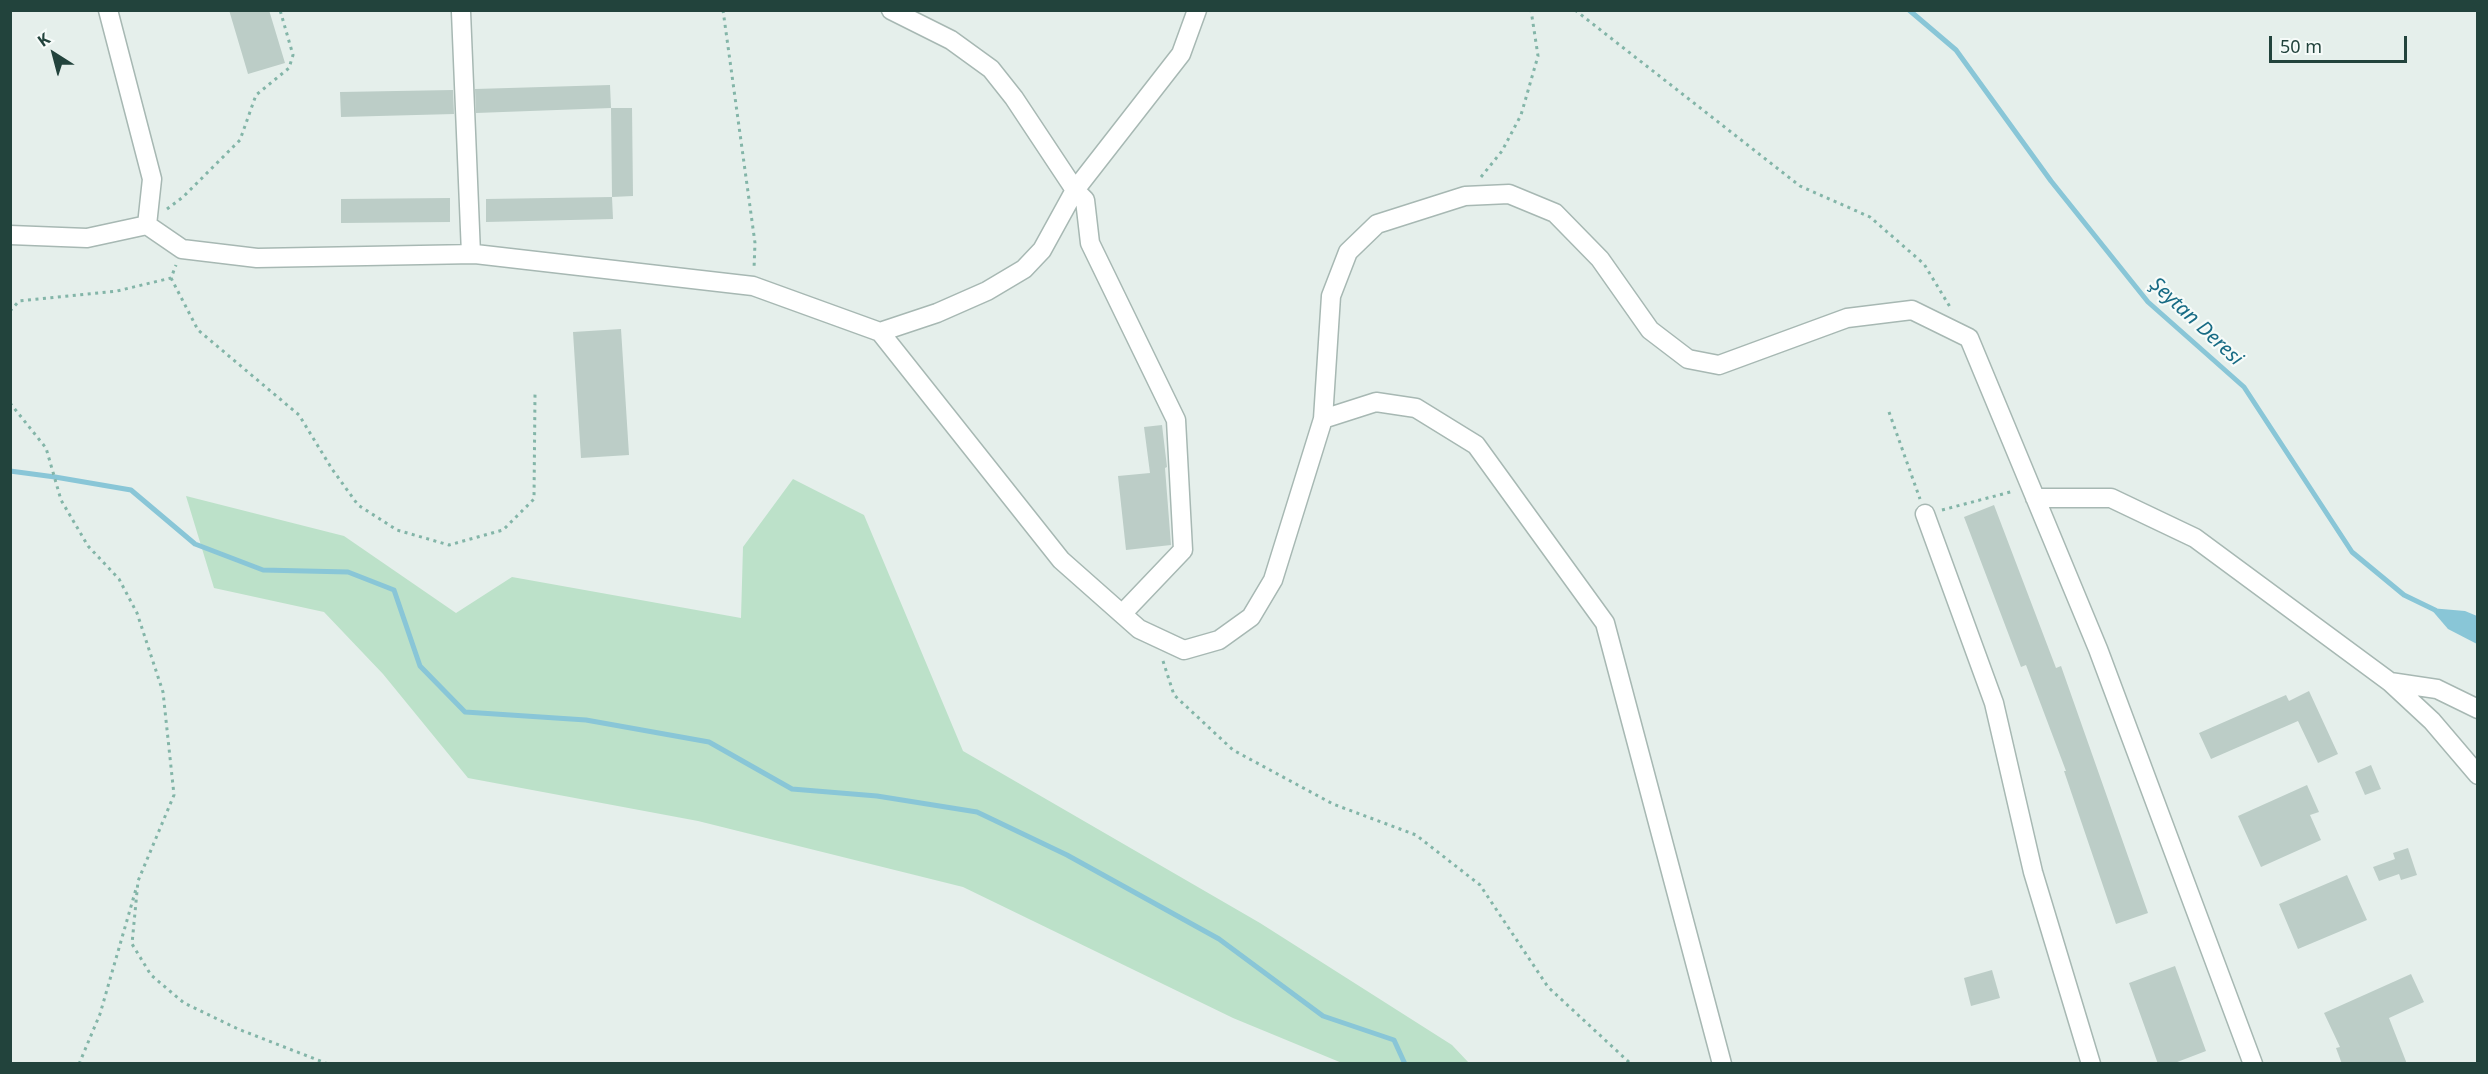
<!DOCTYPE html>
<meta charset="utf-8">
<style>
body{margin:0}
#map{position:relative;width:2488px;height:1074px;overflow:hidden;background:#e5efeb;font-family:"Noto Sans",sans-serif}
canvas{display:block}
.frame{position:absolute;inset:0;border:12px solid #22433c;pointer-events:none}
.north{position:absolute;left:24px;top:24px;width:60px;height:60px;-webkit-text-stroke:4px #f6fbf9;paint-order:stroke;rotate:324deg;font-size:16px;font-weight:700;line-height:24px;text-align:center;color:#22433c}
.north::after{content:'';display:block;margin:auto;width:21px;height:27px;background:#22433c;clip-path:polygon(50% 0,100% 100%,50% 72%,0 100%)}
.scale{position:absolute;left:2269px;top:36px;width:138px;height:27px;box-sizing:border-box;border:3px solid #22433c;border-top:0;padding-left:8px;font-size:18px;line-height:21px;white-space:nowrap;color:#22433c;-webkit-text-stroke:4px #f6fbf9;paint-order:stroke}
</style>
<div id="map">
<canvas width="2488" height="1074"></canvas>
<div class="frame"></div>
<div class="north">K</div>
<div class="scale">50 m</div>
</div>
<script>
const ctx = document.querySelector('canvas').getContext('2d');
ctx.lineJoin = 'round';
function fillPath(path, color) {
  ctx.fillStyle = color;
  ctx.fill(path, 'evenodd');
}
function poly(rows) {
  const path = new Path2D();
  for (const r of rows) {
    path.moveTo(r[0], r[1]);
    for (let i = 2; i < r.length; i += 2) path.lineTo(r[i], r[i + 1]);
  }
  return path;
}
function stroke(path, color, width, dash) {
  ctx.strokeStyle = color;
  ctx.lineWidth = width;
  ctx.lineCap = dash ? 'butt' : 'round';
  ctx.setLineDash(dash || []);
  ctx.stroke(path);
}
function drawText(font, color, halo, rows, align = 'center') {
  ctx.font = font + ' "Noto Sans",sans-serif';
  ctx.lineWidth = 4.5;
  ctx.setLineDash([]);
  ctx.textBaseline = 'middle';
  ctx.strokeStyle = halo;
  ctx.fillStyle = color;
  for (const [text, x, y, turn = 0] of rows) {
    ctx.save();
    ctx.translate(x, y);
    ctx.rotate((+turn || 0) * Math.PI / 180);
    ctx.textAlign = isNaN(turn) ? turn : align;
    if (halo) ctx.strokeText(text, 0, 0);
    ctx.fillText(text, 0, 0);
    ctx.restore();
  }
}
fillPath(poly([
 [793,479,864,515,963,751,1260,923,1452,1045,1469,1063,1342,1063,1233,1018,963,887,698,821,468,778,383,674,324,612,214,588,186,496,344,536,456,613,512,577,741,618,743,547]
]), '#bce1c9');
fillPath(poly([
 [2430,608,2465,611,2477,616,2477,644,2448,629]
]), '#89c6d7');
stroke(poly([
 [1909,10,1956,50,2051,181,2148,302,2244,387,2352,552,2404,595,2435,610],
 [10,471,55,477,131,490,195,544,263,570,348,572,394,590,420,666,465,712,586,720,709,742,792,789,877,796,977,812,1067,855,1219,939,1323,1016,1394,1040,1405,1064]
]), '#89c6d7', 5);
fillPath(poly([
 [229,10,269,10,285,63,248,74],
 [610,85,611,108,476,113,475,89],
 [453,90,454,114,341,117,340,92],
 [611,108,632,108,633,196,612,197],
 [612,197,613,219,486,222,486,199],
 [450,198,450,222,341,223,341,199],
 [621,329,629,455,581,458,573,332],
 [1162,425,1167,467,1165,468,1171,545,1126,550,1118,476,1150,473,1144,427],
 [1994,505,2056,668,2061,666,2148,913,2116,924,2064,771,2066,771,2026,665,2021,667,1964,517],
 [2309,691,2338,754,2318,763,2298,721,2211,759,2199,733,2286,695,2289,701],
 [2371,765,2381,789,2365,795,2355,772],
 [2307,785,2319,812,2310,815,2321,840,2261,867,2238,816],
 [2408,848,2417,875,2401,880,2399,874,2379,881,2373,867,2395,859,2393,853],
 [2347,875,2367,920,2298,949,2279,904],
 [2175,966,2206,1051,2172,1064,2158,1064,2129,983],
 [1992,970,2000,998,1971,1006,1964,978],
 [2411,974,2424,1002,2389,1018,2407,1064,2342,1064,2336,1048,2340,1047,2324,1013]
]), '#bccdc7');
const minor = poly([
 [108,10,152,179,147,225],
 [891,10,951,40,991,69,1014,98,1075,190,1085,200,1090,243,1176,420,1183,550,1122,614],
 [461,12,471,254],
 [10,235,87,238,147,225,182,249,257,258,475,254,753,286,880,332,1061,560,1139,629,1184,650,1219,640,1251,617,1273,580,1323,419,1376,402,1416,408,1476,445,1605,623,1722,1064],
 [880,332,937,313,987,291,1024,269,1042,250,1075,190,1181,54,1197,10],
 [1323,419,1331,296,1348,252,1377,224,1465,196,1509,194,1555,213,1600,259,1650,330,1688,359,1719,365,1847,318,1912,310,1969,338,2098,649,2253,1064],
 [2035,498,2111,498,2195,538,2390,682,2432,721,2478,775],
 [1925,514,1994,703,2033,872,2091,1064],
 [2390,682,2437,689,2478,709]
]);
stroke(minor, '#a7b8b3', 21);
stroke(poly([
 [723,10,755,243,754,269],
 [1575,10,1800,186,1870,217,1924,264,1950,307],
 [1481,177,1502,151,1521,115,1538,56,1531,10],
 [167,209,183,197,240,140,256,95,289,68,293,55,280,10],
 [171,278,198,330,299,415,332,469,358,505,397,530,449,545,503,530,534,499,535,394],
 [10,311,19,301,117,291,171,278,176,265],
 [10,403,46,448,61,500,88,546,119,579,137,613,163,692,174,795,138,881,132,944,151,975,184,1003,238,1029,328,1064],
 [1889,412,1920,499],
 [1942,510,2014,491],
 [1163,661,1174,695,1233,750,1333,804,1416,835,1480,885,1548,987,1631,1064],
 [79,1064,100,1014,136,889]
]), '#83b5a8', 3, [3, 4.5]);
stroke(minor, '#fff', 18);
drawText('italic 20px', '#176b84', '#f6fbf9', [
 ["Şeytan Deresi",2196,322,43]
]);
</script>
